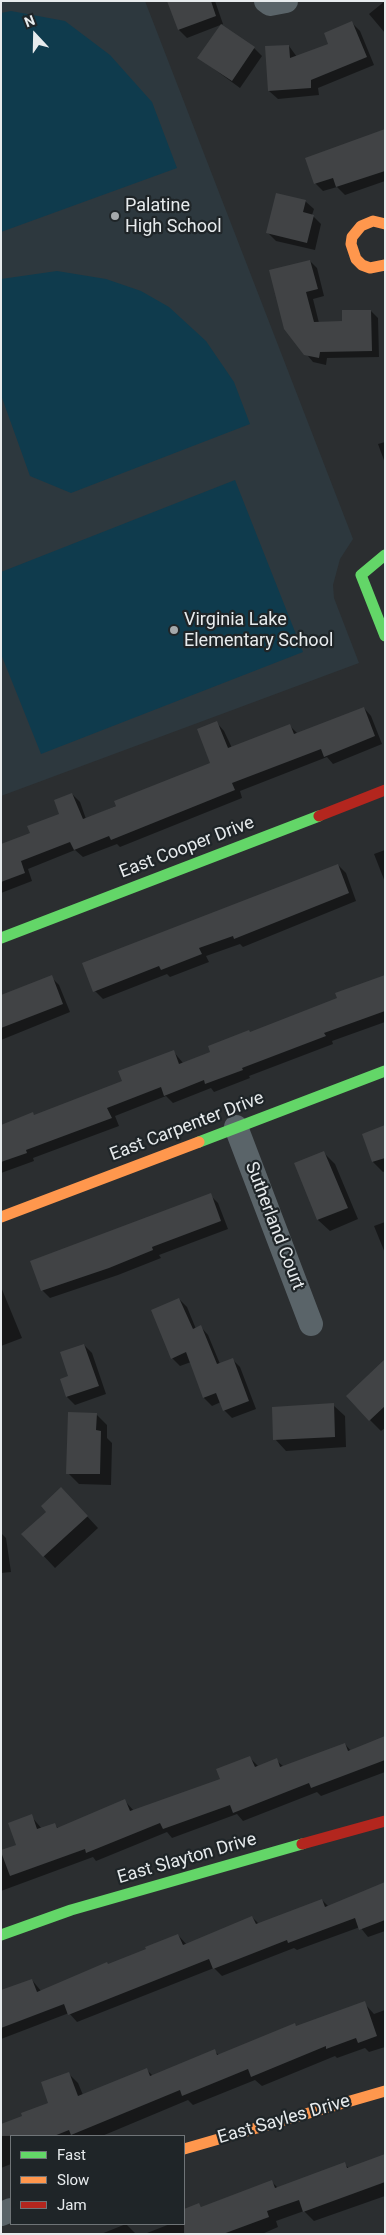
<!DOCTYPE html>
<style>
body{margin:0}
#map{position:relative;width:386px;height:2235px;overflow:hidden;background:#2b2e30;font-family:Roboto,sans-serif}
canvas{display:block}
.frame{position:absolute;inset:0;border:2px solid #e7ebed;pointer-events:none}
.legend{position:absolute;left:10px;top:2135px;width:175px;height:90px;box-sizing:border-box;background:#1f2528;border:1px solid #6f7477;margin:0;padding:6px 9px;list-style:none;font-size:15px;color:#e7ebed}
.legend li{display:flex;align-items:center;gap:10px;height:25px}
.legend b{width:25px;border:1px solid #6f7477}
.north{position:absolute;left:10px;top:10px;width:50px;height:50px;-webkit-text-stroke:4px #1f2528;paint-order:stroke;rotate:339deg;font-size:14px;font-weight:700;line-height:20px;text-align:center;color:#e7ebed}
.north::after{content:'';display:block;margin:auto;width:18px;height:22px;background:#e7ebed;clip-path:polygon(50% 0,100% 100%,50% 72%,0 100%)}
</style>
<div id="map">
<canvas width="386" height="2235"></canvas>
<div class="frame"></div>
<ul class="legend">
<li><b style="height:6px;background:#63d668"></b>Fast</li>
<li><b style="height:6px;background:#ff974d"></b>Slow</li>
<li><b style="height:6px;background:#b3261e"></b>Jam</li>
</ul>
<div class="north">N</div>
</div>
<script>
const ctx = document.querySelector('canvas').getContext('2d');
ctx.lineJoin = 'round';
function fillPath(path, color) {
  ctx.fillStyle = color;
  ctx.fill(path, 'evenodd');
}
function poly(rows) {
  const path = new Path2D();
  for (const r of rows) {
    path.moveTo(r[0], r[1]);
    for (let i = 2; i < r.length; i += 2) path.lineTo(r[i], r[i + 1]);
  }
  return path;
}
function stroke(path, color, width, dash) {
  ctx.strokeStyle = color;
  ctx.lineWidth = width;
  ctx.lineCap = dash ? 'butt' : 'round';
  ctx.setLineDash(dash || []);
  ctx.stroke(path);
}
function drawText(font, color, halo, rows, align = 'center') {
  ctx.font = font + ' Roboto,sans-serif';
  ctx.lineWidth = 4.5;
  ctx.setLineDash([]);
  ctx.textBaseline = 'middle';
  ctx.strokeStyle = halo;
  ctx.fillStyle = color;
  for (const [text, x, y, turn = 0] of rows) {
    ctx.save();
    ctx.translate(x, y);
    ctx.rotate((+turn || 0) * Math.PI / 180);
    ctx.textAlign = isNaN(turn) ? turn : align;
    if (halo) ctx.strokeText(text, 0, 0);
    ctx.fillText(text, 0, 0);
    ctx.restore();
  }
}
fillPath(poly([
 [1,1,145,1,353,539,340,559,333,585,334,598,359,663,1,796]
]), '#2d383e');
fillPath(poly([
 [11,11,65,21,110,55,152,102,177,168,1,232,1,13],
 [57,271,106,279,141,291,169,307,206,341,234,382,250,424,71,493,30,476,1,395,1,279],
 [235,480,303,652,41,754,1,654,1,572]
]), '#0f3b4d');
fillPath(poly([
 [169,1,215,1,223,24,187,38,179,30],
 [385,1,385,33,369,14],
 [352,23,360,31,374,65,318,88,319,95,278,99,269,91,289,46,297,57,330,44],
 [254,48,262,56,240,88,199,58],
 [385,130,385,181,345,195,337,187,323,191,315,183],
 [305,201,314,209,312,215,321,224,315,250,276,241,268,233],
 [310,261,317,268,324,296,313,299,319,323,344,322,371,311,378,318,379,357,327,358,326,365,313,362,285,328],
 [385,442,385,463,378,444],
 [364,708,371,716,382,744,333,764,327,757,240,791,242,798,120,847,117,844,83,857,75,850,28,869,32,881,1,893,1,845,32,834,61,814,72,794,80,802,86,819,212,764,217,723,224,731,232,748,290,726,298,734],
 [385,850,385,882,374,854],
 [338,865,346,873,356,901,243,947,240,944,206,956,209,962,170,977,167,974,103,999,95,991],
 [51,977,59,985,70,1012,1,1040,1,997],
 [385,977,385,1022,332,1041,333,1044,249,1076,250,1078,214,1092,211,1088,173,1103,166,1096,115,1116,119,1126,33,1158,34,1161,1,1173,1,1126,33,1114,35,1116,123,1082,173,1051,183,1063,212,1052,251,1033,339,999],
 [385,1127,385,1171,383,1172,373,1162,363,1134],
 [324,1153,335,1164,358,1219,330,1231,318,1220,295,1164],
 [210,1195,218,1203,228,1229,159,1255,161,1258,118,1275,50,1298,42,1290],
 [385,1222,385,1253,374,1226],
 [1,1287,22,1338,1,1346],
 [179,1299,187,1307,196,1329,201,1327,208,1335,220,1364,232,1359,240,1367,256,1409,232,1418,224,1410,221,1402,212,1406,204,1398,191,1362,180,1366,172,1358],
 [84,1345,92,1353,106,1394,75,1405,67,1397,70,1376],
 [385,1361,385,1428,381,1431,370,1420],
 [333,1405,345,1416,346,1447,286,1451,275,1439],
 [96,1414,107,1425,107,1438,112,1443,111,1485,79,1484,68,1473],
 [72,1500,98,1528,55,1568,23,1534],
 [1,1533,6,1538,11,1572,1,1573],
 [385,1737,385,1772,321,1796,317,1792,243,1821,237,1814,172,1838,167,1832,96,1861,93,1857,1,1891,1,1851,17,1845,31,1816,42,1829,54,1824,59,1829,125,1801,134,1811,222,1780,250,1758,259,1767,276,1760,284,1767,345,1744,351,1751],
 [385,1883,385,1931,368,1937,360,1927,297,1950,294,1948,222,1976,214,1968,77,2022,69,2013,1,2039,1,1992,32,1980,41,1991,147,1950,178,1935,187,1945,252,1917,259,1924,322,1900,329,1907],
 [364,2003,374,2014,385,2010,385,2047,369,2052,365,2048,337,2058,335,2056,262,2086,255,2080,193,2105,188,2100,102,2136,11,2136,11,2164,1,2168,1,2125,24,2117,50,2103,68,2073,78,2083,83,2095,146,2069,153,2076,214,2051,219,2055,295,2025,297,2027],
 [385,2155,385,2196,314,2221,304,2211,276,2221,278,2227,262,2234,147,2233,170,2224,184,2224,184,2211,199,2204,202,2208,272,2182,278,2188,344,2164,349,2168],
 [126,2224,136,2234,101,2234]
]), '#0007');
fillPath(poly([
 [167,1,211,1,216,16,178,30],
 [352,21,367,57,311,80,311,88,268,91,265,46,289,45,290,58,328,44,324,33],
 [221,24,255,47,232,81,197,58],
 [385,129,385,171,336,187,333,178,314,184,305,158],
 [276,193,306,200,303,212,314,215,307,243,266,233],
 [310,260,318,289,306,292,314,322,342,321,342,310,371,310,372,351,320,352,319,358,304,355,284,329,269,270],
 [364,707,375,736,324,757,321,749,232,783,235,790,111,840,109,836,74,850,70,842,21,861,25,873,1,882,1,844,30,833,27,826,59,814,54,800,72,793,83,819,116,806,114,801,210,763,197,729,217,721,228,748,290,724,294,734],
 [338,864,349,893,234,939,233,936,199,948,202,954,161,970,159,966,93,992,82,963],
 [52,975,63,1004,1,1028,1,995],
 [385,975,385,1011,324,1033,326,1036,242,1068,243,1070,205,1084,204,1080,164,1096,161,1087,107,1108,112,1118,26,1150,27,1153,1,1162,1,1125,33,1112,34,1115,122,1081,118,1071,174,1050,179,1064,210,1052,208,1046,249,1030,250,1032,337,998,335,993],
 [385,1125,385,1158,372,1162,362,1134],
 [324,1151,348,1208,317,1220,294,1163],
 [211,1193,221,1221,152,1247,153,1250,109,1268,41,1291,30,1261],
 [179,1298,193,1329,201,1325,217,1364,233,1358,249,1401,223,1411,216,1393,203,1398,186,1352,171,1359,151,1310],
 [84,1344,99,1386,66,1397,60,1379,68,1376,60,1352],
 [385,1359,385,1406,369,1421,346,1396],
 [334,1403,335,1437,273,1440,272,1407],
 [68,1412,97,1413,96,1430,101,1431,100,1474,66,1474],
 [61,1487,88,1516,43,1557,21,1534,46,1512,41,1506],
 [385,1736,385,1760,311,1788,309,1783,233,1813,230,1805,163,1829,160,1823,86,1853,85,1849,10,1876,1,1852,1,1850,16,1845,8,1823,32,1814,37,1829,55,1823,57,1828,125,1799,130,1811,220,1779,216,1769,250,1756,255,1767,277,1758,280,1767,345,1743,348,1751],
 [385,1882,385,1920,359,1930,355,1918,288,1943,287,1940,213,1969,209,1959,68,2015,64,2004,1,2028,1,1990,32,1979,37,1992,107,1962,108,1964,146,1949,145,1947,178,1934,183,1945,252,1916,256,1924,322,1899,325,1907],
 [365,2001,377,2036,358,2043,356,2038,326,2049,326,2046,251,2077,248,2069,182,2096,180,2090,71,2135,69,2130,54,2136,1,2136,1,2124,22,2116,21,2113,48,2103,41,2082,69,2072,78,2096,147,2068,150,2076,215,2049,217,2055,295,2023,296,2026],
 [385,2154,385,2182,303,2212,299,2200,267,2211,269,2217,223,2234,184,2234,184,2209,199,2203,201,2207,272,2180,275,2188,345,2162,347,2168]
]), '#414345');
stroke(poly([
 [266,1,270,4,286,1],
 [236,1127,311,1324],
 [1,2214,11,2210]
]), '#5a6469', 24);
stroke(poly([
 [385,555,361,575,385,636],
 [1,938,319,816],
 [199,1142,385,1071],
 [1,1935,71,1910,302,1844]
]), '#63d668', 11);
stroke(poly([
 [385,224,373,221,361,226,352,237,351,244,356,259,362,265,370,268,385,265],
 [1,1217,199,1142],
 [184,2149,385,2091]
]), '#ff974d', 11);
stroke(poly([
 [319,816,385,790],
 [302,1844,385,1821]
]), '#b3261e', 11);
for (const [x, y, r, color] of [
 [115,216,5,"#a5a9ab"],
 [174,630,5,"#a5a9ab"]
]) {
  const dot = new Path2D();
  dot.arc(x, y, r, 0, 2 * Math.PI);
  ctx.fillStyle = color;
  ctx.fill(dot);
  stroke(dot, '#1f2528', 2);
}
drawText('18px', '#e7ebed', '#1f2528', [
 ["Palatine",125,206],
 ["High School",125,227],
 ["Virginia Lake",184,620],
 ["Elementary School",184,641]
], 'left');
drawText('18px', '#e7ebed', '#1f2528', [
 ["East Cooper Drive",187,848,-21],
 ["East Carpenter Drive",187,1127,-21],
 ["Sutherland Court",274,1226,69],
 ["East Slayton Drive",187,1859,-16],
 ["East Sayles Drive",284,2120,-16]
]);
</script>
